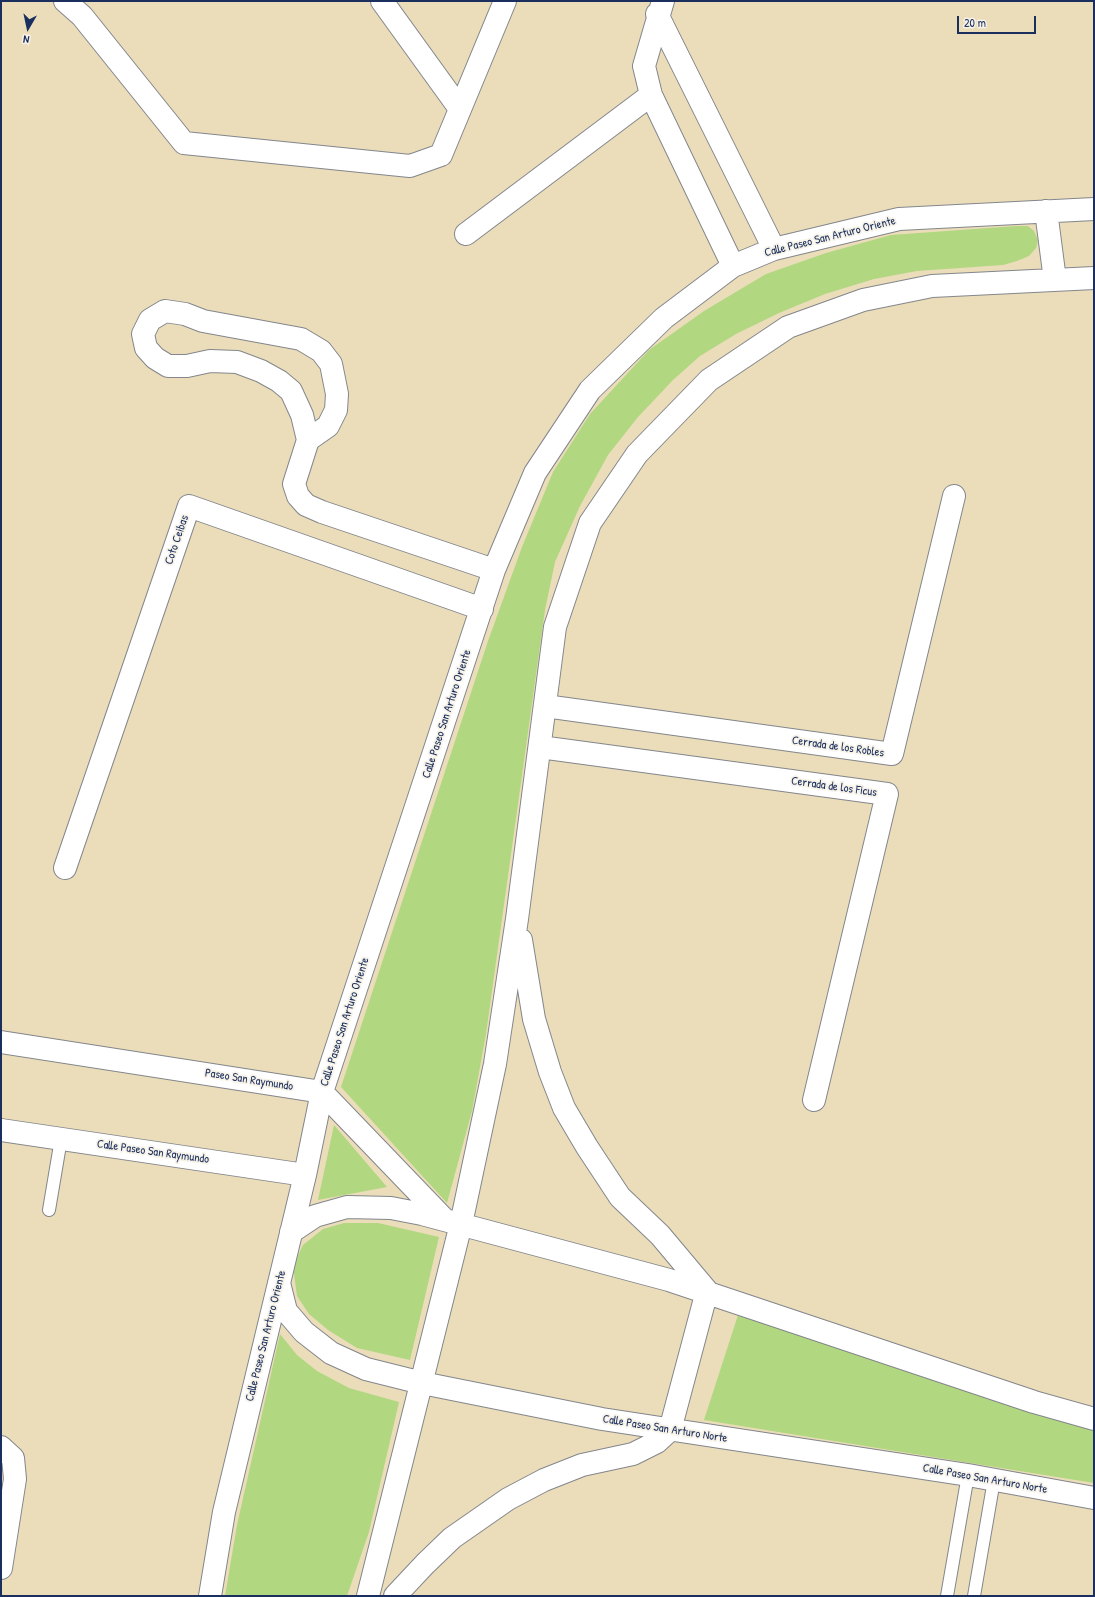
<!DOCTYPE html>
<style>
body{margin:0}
#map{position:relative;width:1095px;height:1597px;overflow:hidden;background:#ebddb9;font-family:"Patrick Hand",sans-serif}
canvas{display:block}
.frame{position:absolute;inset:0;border:2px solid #1b2f5e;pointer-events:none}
.north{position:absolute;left:8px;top:8px;width:40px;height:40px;-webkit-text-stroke:3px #f7f3e8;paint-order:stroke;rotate:189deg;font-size:11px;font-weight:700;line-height:16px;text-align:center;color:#1b2f5e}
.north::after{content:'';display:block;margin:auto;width:14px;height:18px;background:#1b2f5e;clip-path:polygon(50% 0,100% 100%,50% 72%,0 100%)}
.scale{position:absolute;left:957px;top:16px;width:79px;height:18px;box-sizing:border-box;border:2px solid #1b2f5e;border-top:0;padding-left:5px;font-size:12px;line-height:14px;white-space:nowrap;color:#1b2f5e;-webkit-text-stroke:3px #f7f3e8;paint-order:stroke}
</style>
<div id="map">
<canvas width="1095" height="1597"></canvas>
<div class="frame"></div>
<div class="north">N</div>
<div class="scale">20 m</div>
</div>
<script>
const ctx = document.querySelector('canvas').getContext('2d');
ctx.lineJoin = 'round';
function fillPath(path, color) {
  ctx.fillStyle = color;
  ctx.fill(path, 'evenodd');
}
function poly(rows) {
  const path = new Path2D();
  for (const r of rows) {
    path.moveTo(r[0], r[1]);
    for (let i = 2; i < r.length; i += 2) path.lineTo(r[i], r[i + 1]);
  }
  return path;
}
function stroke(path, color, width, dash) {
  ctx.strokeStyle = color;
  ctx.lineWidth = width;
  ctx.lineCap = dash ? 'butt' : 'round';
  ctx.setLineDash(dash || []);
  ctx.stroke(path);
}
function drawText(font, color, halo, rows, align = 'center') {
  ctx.font = font + ' "Patrick Hand",sans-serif';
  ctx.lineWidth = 3.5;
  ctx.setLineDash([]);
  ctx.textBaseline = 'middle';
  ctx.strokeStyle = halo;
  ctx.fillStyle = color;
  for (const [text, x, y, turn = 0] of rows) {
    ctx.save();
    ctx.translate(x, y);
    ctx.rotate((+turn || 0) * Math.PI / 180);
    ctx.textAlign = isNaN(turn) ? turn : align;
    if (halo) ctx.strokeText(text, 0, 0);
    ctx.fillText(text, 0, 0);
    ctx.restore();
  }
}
fillPath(poly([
 [1016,226,1028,226,1034,231,1038,240,1036,248,1029,256,1017,261,1003,265,917,271,874,279,825,294,779,313,736,334,700,356,673,380,638,417,608,455,580,506,555,562,545,610,486,1034,472,1111,447,1203,341,1087,488,641,522,547,553,472,590,414,649,350,704,311,766,274,826,253,891,235],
 [334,1125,387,1187,318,1200],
 [344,1223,378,1223,439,1237,410,1360,357,1348,328,1330,309,1314,297,1296,293,1266,303,1245,323,1229],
 [738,1315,1094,1425,1094,1483,704,1420],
 [280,1334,297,1355,317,1371,349,1388,399,1402,369,1532,347,1596,225,1596,237,1525]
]), '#b1d781');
const lane = poly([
 [49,1210,61,1139],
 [947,1596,968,1475],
 [974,1596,994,1480]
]);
const street = poly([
 [65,1,82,16,184,143,410,166,441,155,505,1],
 [382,1,460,109],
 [663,1,644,66,651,95,733,266],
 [657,14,774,249],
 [1046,211,1055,280],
 [466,234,651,95],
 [308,440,328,426,336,410,337,394,331,364,321,351,301,339,203,321,185,314,165,311,150,320,143,334,146,348,155,358,168,366,187,366,210,361,237,362,261,371,279,381,291,391,302,415,308,440,294,484,298,496,306,505,322,512,494,570],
 [545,706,892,754,954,496],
 [540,747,887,794,814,1100],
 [65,868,189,506,482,609],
 [1,1042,322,1092,445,1220],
 [1,1130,305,1175],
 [291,1232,315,1216,347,1207,391,1208,422,1214,669,1280,1034,1402,1094,1419],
 [279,1283,286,1311,304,1332,331,1353,366,1369,422,1383,602,1419,968,1475,1094,1498],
 [1,1447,13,1458,15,1479,1,1568],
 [210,1596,224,1512,305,1175,322,1092,494,570,535,473,590,390,664,318,733,266,774,249,899,219,1094,209],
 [368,1596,461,1224,495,1064,517,919,555,627,590,523,637,454,709,380,788,327,863,300,932,286,1094,278],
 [395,1596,425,1564,452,1538,508,1499,544,1480,582,1465,633,1454,657,1442,670,1430,707,1291,660,1235,620,1197,587,1147,564,1108,550,1072,534,1019,521,940]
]);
stroke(lane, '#83868c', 14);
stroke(street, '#83868c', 24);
stroke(lane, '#fff', 12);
stroke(street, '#fff', 22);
drawText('12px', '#1b2f5e', '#f7f3e8', [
 ["Calle Paseo San Arturo Oriente",830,237,-14],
 ["Coto Ceibas",177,540,-71],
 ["Calle Paseo San Arturo Oriente",447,714,-72],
 ["Cerrada de los Robles",838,747,8],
 ["Cerrada de los Ficus",834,787,8],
 ["Calle Paseo San Arturo Oriente",345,1022,-72],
 ["Paseo San Raymundo",249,1080,9],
 ["Calle Paseo San Raymundo",153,1152,8],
 ["Calle Paseo San Arturo Oriente",266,1336,-76],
 ["Calle Paseo San Arturo Norte",665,1429,9],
 ["Calle Paseo San Arturo Norte",985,1479,10]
]);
</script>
